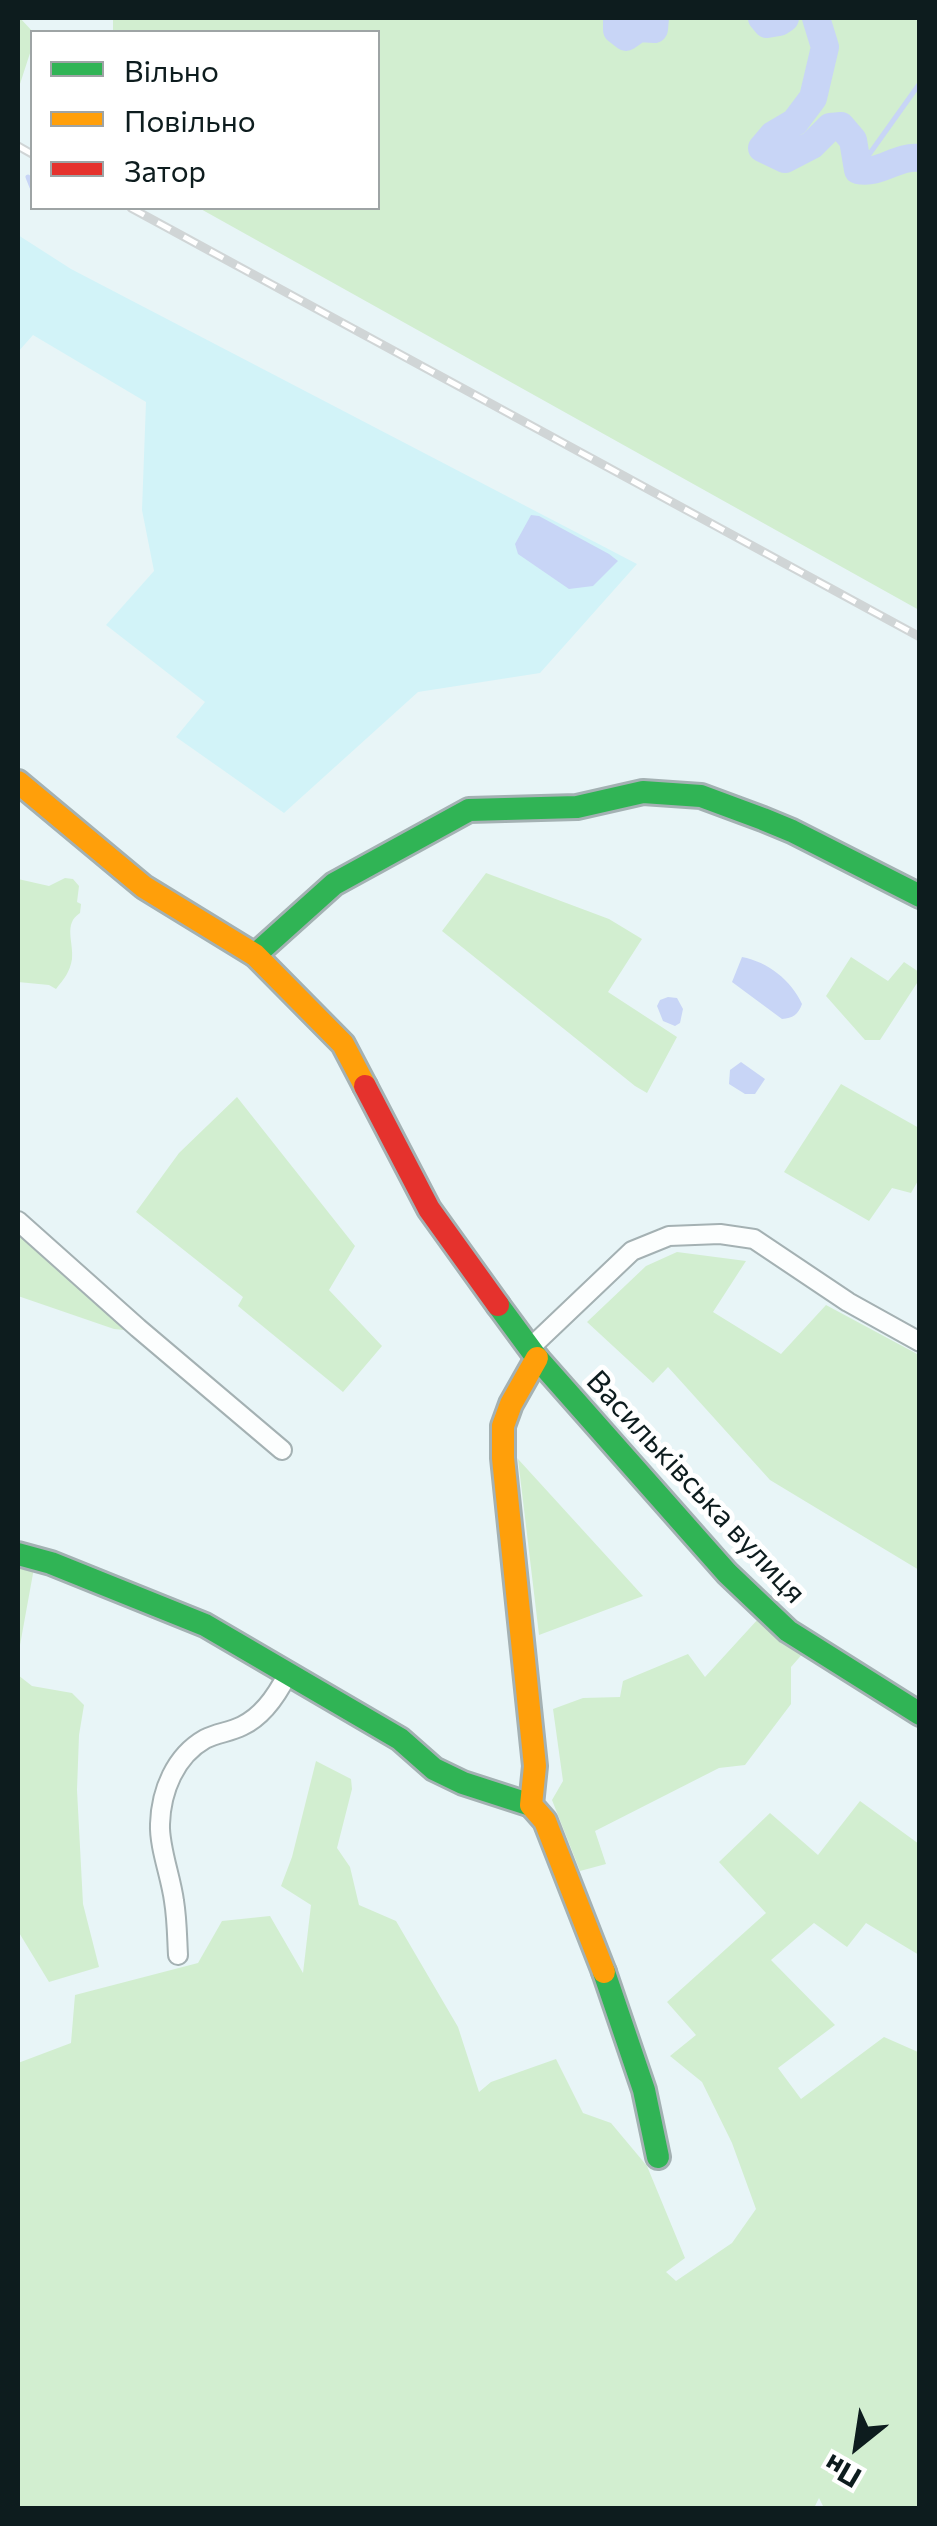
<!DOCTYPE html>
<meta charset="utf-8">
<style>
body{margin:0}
#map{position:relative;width:937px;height:2526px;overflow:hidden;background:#e8f5f7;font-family:Commissioner,sans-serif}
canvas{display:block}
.frame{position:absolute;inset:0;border:20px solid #0d1c1e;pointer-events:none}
.legend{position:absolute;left:30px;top:30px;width:350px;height:180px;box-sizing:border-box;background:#fff;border:2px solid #9ea4a5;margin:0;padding:12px 18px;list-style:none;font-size:30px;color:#0d1c1e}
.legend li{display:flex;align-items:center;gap:20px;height:50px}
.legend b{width:50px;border:2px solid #9ea4a5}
.north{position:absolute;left:807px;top:2396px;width:100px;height:100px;-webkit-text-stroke:8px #fff;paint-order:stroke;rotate:210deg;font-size:28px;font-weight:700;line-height:40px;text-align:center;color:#0d1c1e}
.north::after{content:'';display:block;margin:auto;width:35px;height:45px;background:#0d1c1e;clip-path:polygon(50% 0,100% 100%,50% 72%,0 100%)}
</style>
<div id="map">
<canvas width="937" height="2526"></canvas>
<div class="frame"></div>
<ul class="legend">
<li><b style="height:12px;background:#30b455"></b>Вільно</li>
<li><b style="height:12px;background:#ff9f0a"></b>Повільно</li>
<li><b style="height:12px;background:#e5322d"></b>Затор</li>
</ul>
<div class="north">Пн</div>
</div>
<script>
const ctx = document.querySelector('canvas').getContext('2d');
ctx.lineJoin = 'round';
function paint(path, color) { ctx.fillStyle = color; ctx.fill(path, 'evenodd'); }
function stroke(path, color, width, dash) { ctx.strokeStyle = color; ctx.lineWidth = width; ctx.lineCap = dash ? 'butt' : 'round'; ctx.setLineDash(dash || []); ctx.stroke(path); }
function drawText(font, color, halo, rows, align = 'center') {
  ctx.font = font + ' Commissioner,sans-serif'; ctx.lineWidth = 10; ctx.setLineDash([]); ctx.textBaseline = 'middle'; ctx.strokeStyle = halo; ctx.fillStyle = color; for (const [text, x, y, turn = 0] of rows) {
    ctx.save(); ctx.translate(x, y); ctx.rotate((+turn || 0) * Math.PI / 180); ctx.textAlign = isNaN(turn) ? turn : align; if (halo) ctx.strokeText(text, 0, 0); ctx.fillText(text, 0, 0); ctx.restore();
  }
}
paint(new Path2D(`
 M 18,235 L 71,269 L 637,564 L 540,673 L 418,692 L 284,813 L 176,737 L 205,702 L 106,625 L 154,571 L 142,510 L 146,402 L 33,335 L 18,352 Z`), '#d2f3f8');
paint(new Path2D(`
 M 18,18 L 20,18 L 33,32 L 32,47 L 18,90 Z
 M 113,18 L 919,18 L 919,610 L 199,208 L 378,208 L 378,32 L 113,32 Z
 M 486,873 L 609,919 L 642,939 L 608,992 L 677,1037 L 647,1093 L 635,1086 L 442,931 Z
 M 65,878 L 73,879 L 79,886 L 77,902 L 81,904 L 80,913 C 63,924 74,942 72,959 C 70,972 64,979 56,989 L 49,985 L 18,982 L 18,879 L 49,886 Z
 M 851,957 L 888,981 L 904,962 L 919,972 L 919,980 L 880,1040 L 865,1040 L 826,996 Z
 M 841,1084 L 919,1128 L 919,1179 L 911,1193 L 892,1188 L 869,1221 L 784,1172 Z
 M 237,1097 L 355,1246 L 329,1290 L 382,1346 L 343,1392 L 238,1306 L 243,1297 L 136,1212 L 179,1153 Z
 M 18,1230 L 133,1331 L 114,1329 L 18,1296 Z
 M 677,1252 L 746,1261 L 713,1312 L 781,1354 L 826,1305 L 919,1355 L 919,1570 L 770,1480 L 668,1367 L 653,1383 L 587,1322 L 646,1266 Z
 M 518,1459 L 643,1596 L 539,1635 Z
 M 18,1563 L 34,1568 L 18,1656 Z
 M 759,1618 L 805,1651 L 791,1667 L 791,1704 L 745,1765 L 719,1768 L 595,1831 L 606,1864 L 580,1871 L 552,1800 L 563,1781 L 553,1709 L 583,1698 L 620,1697 L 623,1681 L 688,1654 L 705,1677 Z
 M 18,1675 L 32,1686 L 72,1693 L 84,1705 L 79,1735 L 77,1790 L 83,1904 L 99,1967 L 49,1982 L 18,1931 Z
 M 316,1761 L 351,1779 L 352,1789 L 337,1848 L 350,1867 L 359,1905 L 396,1921 L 458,2027 L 479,2092 L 491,2082 L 556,2059 L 583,2113 L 611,2123 L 647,2166 L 685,2258 L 666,2272 L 676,2281 L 732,2243 L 756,2209 L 732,2143 L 702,2082 L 670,2056 L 696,2035 L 667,2002 L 766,1913 L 719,1862 L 770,1813 L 818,1855 L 860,1801 L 919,1844 L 919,1955 L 866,1923 L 847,1947 L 814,1923 L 771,1960 L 835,2025 L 778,2068 L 801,2099 L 884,2037 L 918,2052 L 919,2508 L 824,2508 L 819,2498 L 814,2508 L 18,2508 L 18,2063 L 71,2043 L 75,1995 L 198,1963 L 222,1921 L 270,1916 L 303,1973 L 311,1905 L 281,1886 L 292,1857 Z`), '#d2eed0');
paint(new Path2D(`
 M 531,515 L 539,516 L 609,554 L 618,561 L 593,586 L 569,589 L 518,554 L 515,544 Z
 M 742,957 C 768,962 791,980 802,1004 C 798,1015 793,1018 782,1019 L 732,982 Z
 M 668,997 L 677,998 L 683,1009 L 680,1023 L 675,1026 L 663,1021 L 657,1006 L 660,1000 Z
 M 741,1062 L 765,1079 L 755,1094 L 745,1094 L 729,1084 L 730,1070 Z`), '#c8d5f6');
stroke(new Path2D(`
 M 858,170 L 920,83
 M 28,177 L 32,187`), '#c8d5f6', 5);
stroke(new Path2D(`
 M 617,18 L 617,30 L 626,37 L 639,28 L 654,29 L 655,18
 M 762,18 L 767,24 L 779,22 L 785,18
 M 816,18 L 825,47 L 813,98 L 795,122 L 773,135 L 762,148 L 785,159 L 812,145 L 830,127 L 841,126 L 853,140 L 858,170 C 880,175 897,155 920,158`), '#c8d5f6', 28);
const street = new Path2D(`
 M 18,1221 L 138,1328 L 282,1450
 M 530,1348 L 632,1251 L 669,1236 L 720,1234 L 754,1239 L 848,1302 L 920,1342
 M 178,1955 C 177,1937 177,1919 174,1901 C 171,1877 159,1847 160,1824 C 161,1791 175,1756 205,1739 C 217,1733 230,1732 242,1726 C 263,1716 277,1695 287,1675`);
const fast = new Path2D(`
 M 255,955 L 334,884 L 469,810 L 577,807 L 643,792 L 701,796 L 763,819 L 792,831 L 920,896
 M 498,1305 L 537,1358 L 727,1573 L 788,1631 L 920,1714
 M 18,1554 L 51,1563 L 205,1625 L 400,1739 L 434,1769 L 463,1783 L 531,1805
 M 604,1972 L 644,2090 L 658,2157`);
const slow = new Path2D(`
 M 18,782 L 144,887 L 255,955 L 343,1044 L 365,1086
 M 537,1358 L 511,1404 L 503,1426 L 503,1458 L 535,1766 L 531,1805 L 545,1821 L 604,1972`);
const jam = new Path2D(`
 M 365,1086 L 429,1209 L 498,1305`);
stroke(street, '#a4b1b3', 22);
stroke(fast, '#a4b1b3', 28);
stroke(slow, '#a4b1b3', 28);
stroke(jam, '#a4b1b3', 28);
stroke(street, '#fcfefe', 18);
stroke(fast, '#30b455', 22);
stroke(slow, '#ff9f0a', 22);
stroke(jam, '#e5322d', 22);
const rail = new Path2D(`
 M 18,146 L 32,154
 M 131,208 L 920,637`);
stroke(rail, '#d0d5d6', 9);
stroke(rail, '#fff', 5, [15]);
drawText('30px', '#0d1c1e', '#fff', [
 ["Васильківська вулиця",696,1487,47]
]);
</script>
